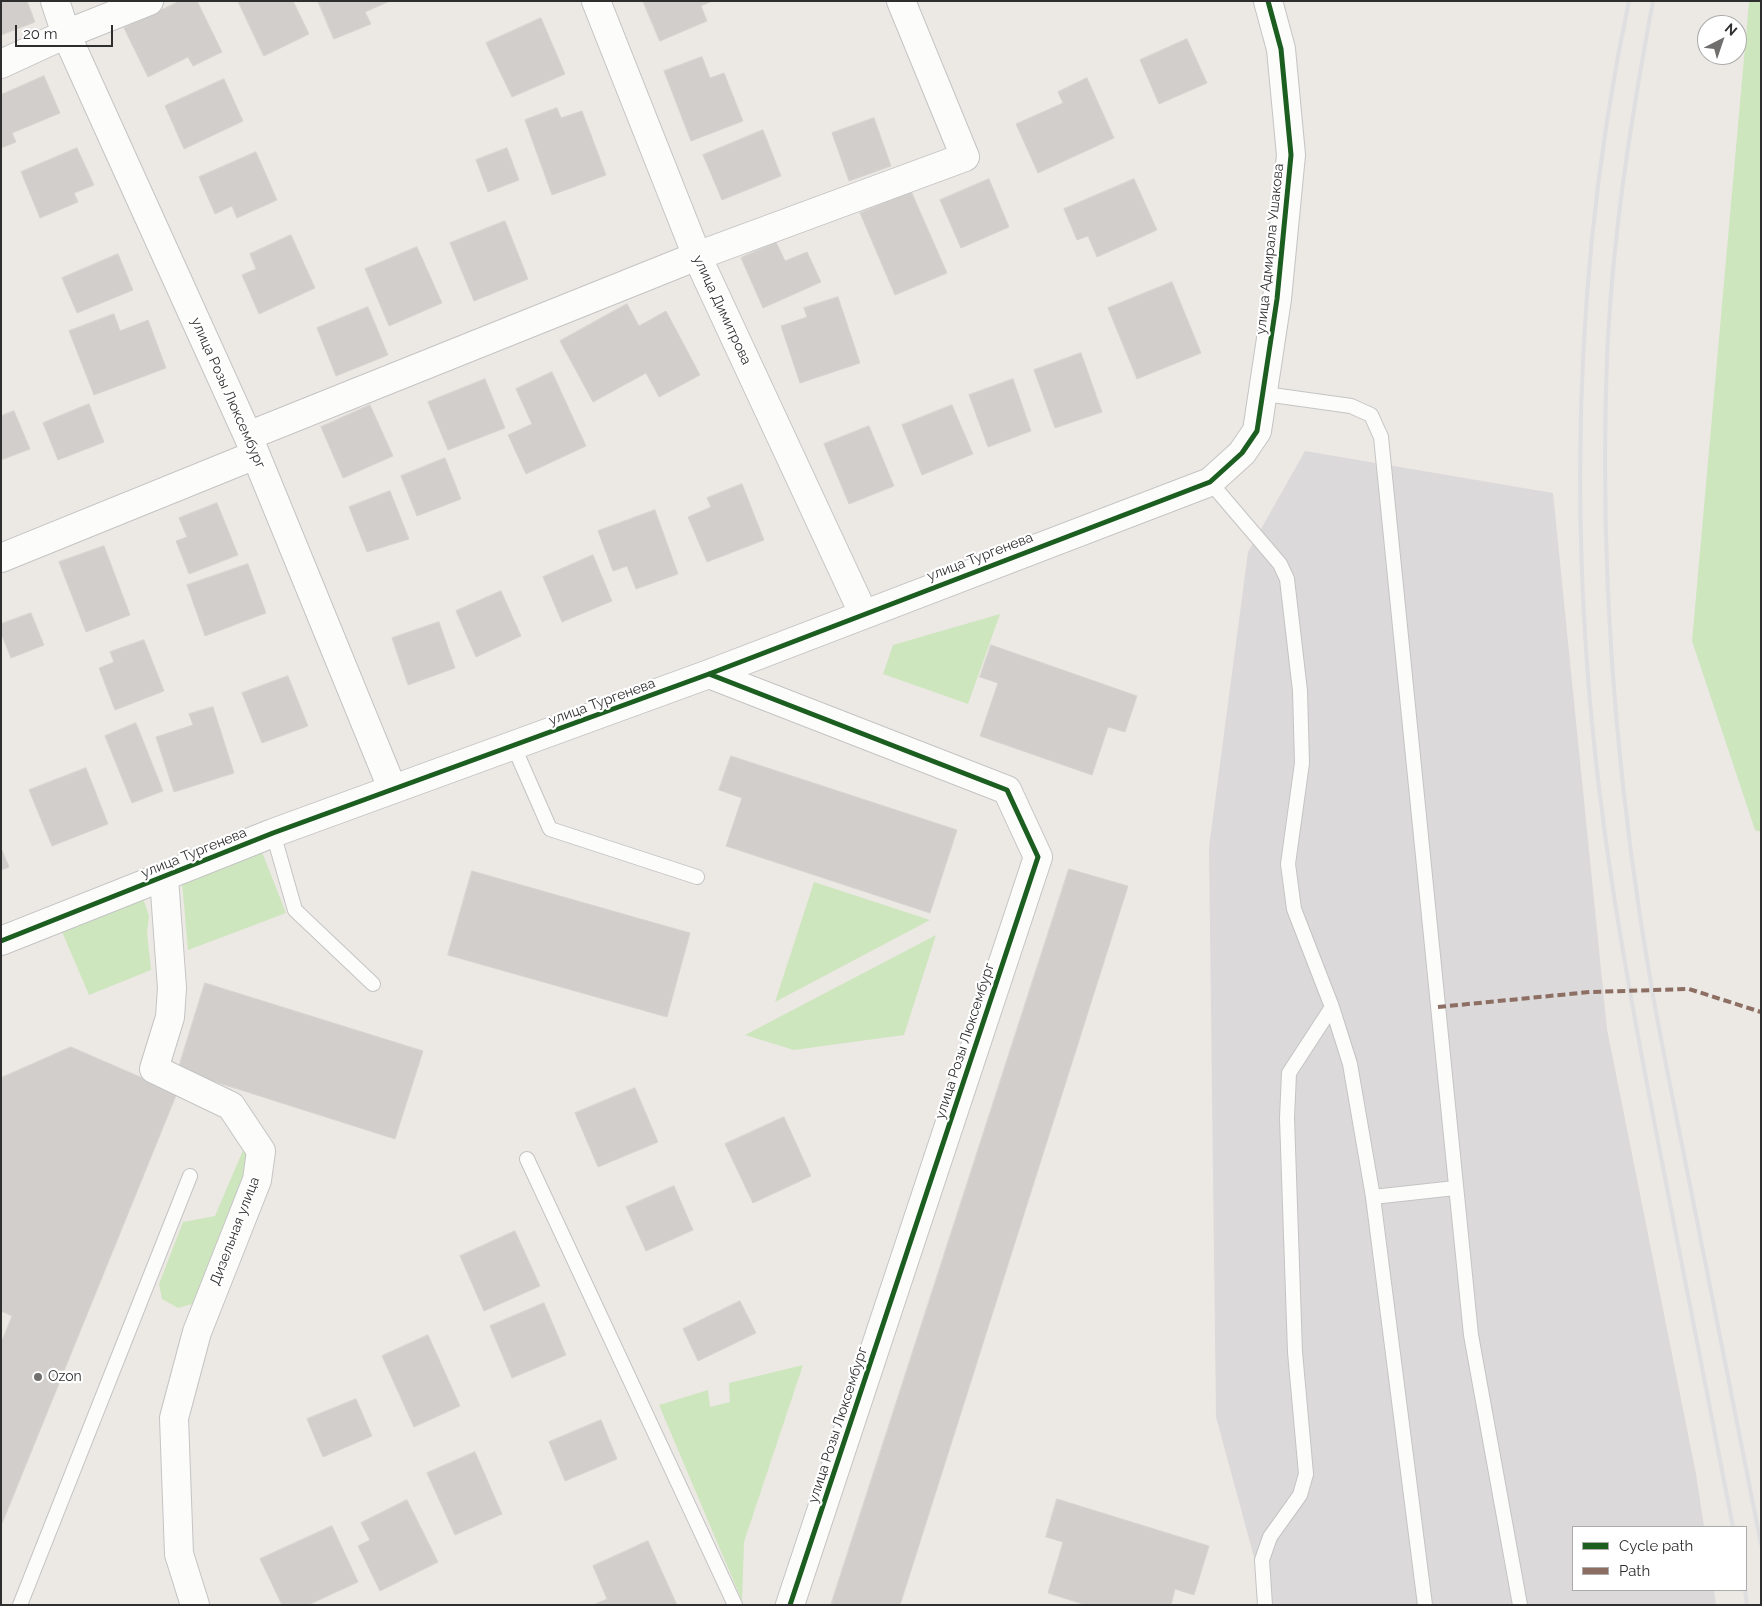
<!DOCTYPE html>
<meta charset="utf-8">
<style>
body{margin:0}
#map{position:relative;width:1762px;height:1606px;overflow:hidden;background:#ece8e4;font-family:Raleway,sans-serif}
canvas{display:block}
.frame{position:absolute;inset:0;border:2px solid #2e2e2e;pointer-events:none}
.legend{position:absolute;left:1572px;top:1526px;width:175px;height:65px;box-sizing:border-box;background:#fff;border:1px solid #ababab;margin:0;padding:6px 9px;list-style:none;font-size:15px;color:#2e2e2e}
.legend li{display:flex;align-items:center;gap:10px;height:25px}
.legend b{width:25px;border:1px solid #ababab}
.north{position:absolute;left:1697px;top:15px;width:50px;height:50px;box-sizing:border-box;background:#fff;border:1px solid #ababab;border-radius:50%;rotate:41deg;font-size:14px;font-weight:700;line-height:20px;text-align:center;color:#2e2e2e}
.north::after{content:'';display:block;margin:auto;width:18px;height:22px;background:#706f6e;clip-path:polygon(50% 0,100% 100%,50% 72%,0 100%)}
.scale{position:absolute;left:15px;top:25px;width:98px;height:22px;box-sizing:border-box;border:2px solid #2e2e2e;border-top:0;padding-left:6px;font-size:15px;line-height:18px;white-space:nowrap;color:#2e2e2e;-webkit-text-stroke:4px #fff;paint-order:stroke}
</style>
<div id="map">
<canvas width="1762" height="1606"></canvas>
<div class="frame"></div>
<ul class="legend">
<li><b style="height:6px;background:#1b5e20"></b>Cycle path</li>
<li><b style="height:6px;background:#8d6e63"></b>Path</li>
</ul>
<div class="north">N</div>
<div class="scale">20 m</div>
</div>
<script>
const ctx = document.querySelector('canvas').getContext('2d');
ctx.lineJoin = 'round';
function paint(path, color) { ctx.fillStyle = color; ctx.fill(path, 'evenodd'); }
function stroke(path, color, width, dash) { ctx.strokeStyle = color; ctx.lineWidth = width; ctx.lineCap = dash ? 'butt' : 'round'; ctx.setLineDash(dash || []); ctx.stroke(path); }
function drawText(font, color, halo, rows, align = 'center') {
  ctx.font = font + ' Raleway,sans-serif'; ctx.lineWidth = 4.5; ctx.setLineDash([]); ctx.textBaseline = 'middle'; ctx.strokeStyle = halo; ctx.fillStyle = color; for (const [text, x, y, turn = 0] of rows) {
    ctx.save(); ctx.translate(x, y); ctx.rotate((+turn || 0) * Math.PI / 180); ctx.textAlign = isNaN(turn) ? turn : align; if (halo) ctx.strokeText(text, 0, 0); ctx.fillText(text, 0, 0); ctx.restore();
  }
}
paint(new Path2D(`
 M 1305,451 L 1553,493 L 1607,1029 L 1696,1474 L 1704,1527 L 1573,1527 L 1573,1590 L 1714,1590 L 1716,1605 L 1267,1605 L 1216,1417 L 1209,847 L 1248,552 Z`), '#dcd9db');
paint(new Path2D(`
 M 1761,1 L 1761,832 L 1755,830 L 1692,641 L 1749,2 Z
 M 1000,614 L 968,704 L 883,674 L 893,645 Z
 M 262,852 L 286,913 L 188,950 L 182,882 Z
 M 814,882 L 930,920 L 775,1002 Z
 M 142,895 L 149,916 L 147,933 L 151,970 L 89,995 L 60,927 Z
 M 936,935 L 904,1035 L 794,1050 L 745,1035 Z
 M 244,1148 L 253,1156 L 245,1183 L 192,1304 L 178,1308 L 162,1299 L 159,1284 L 183,1222 L 215,1216 Z
 M 803,1365 L 744,1542 L 742,1601 L 659,1405 L 708,1390 L 710,1407 L 730,1402 L 729,1383 Z`), '#cee6be');
const building = new Path2D(`
 M 1,1 L 27,1 L 35,22 L 1,35 Z
 M 180,1 L 197,1 L 222,52 L 193,66 L 188,57 L 148,77 L 124,28 Z
 M 238,1 L 293,1 L 309,34 L 264,56 Z
 M 318,1 L 390,1 L 365,12 L 371,24 L 334,39 Z
 M 643,1 L 712,1 L 701,6 L 707,21 L 660,41 Z
 M 541,18 L 565,74 L 512,97 L 486,43 Z
 M 1187,39 L 1207,83 L 1159,104 L 1140,60 Z
 M 702,57 L 710,78 L 724,73 L 743,121 L 691,141 L 664,71 Z
 M 44,76 L 60,113 L 12,133 L 16,142 L 1,148 L 1,95 Z
 M 1087,78 L 1114,138 L 1038,173 L 1016,124 L 1063,103 L 1058,92 Z
 M 224,79 L 243,121 L 184,149 L 165,106 Z
 M 557,108 L 561,118 L 582,111 L 606,175 L 552,195 L 525,120 Z
 M 874,118 L 891,166 L 849,181 L 832,133 Z
 M 763,130 L 781,176 L 722,200 L 703,155 Z
 M 77,148 L 94,185 L 74,193 L 78,202 L 40,218 L 21,172 Z
 M 507,148 L 519,180 L 488,192 L 476,160 Z
 M 256,152 L 277,200 L 237,218 L 232,206 L 215,214 L 199,177 Z
 M 989,179 L 1009,227 L 961,248 L 940,200 Z
 M 1134,179 L 1157,230 L 1097,257 L 1088,236 L 1077,240 L 1064,209 Z
 M 911,191 L 947,273 L 895,295 L 860,213 Z
 M 505,221 L 528,279 L 474,301 L 450,243 Z
 M 291,235 L 315,288 L 259,314 L 242,275 L 256,269 L 250,254 Z
 M 776,242 L 785,261 L 807,252 L 821,282 L 763,308 L 741,258 Z
 M 417,247 L 442,303 L 389,326 L 365,269 Z
 M 118,254 L 133,290 L 77,313 L 62,278 Z
 M 1172,282 L 1201,353 L 1137,379 L 1108,308 Z
 M 838,297 L 860,363 L 800,383 L 781,326 L 807,317 L 804,308 Z
 M 627,304 L 639,326 L 666,311 L 700,375 L 659,397 L 646,373 L 593,402 L 560,341 Z
 M 368,307 L 388,355 L 336,376 L 317,328 Z
 M 114,314 L 120,331 L 148,320 L 166,368 L 94,395 L 69,331 Z
 M 1081,353 L 1102,412 L 1055,428 L 1034,370 Z
 M 552,372 L 586,446 L 526,474 L 508,435 L 532,424 L 516,389 Z
 M 485,379 L 505,428 L 448,450 L 428,402 Z
 M 1013,379 L 1031,431 L 988,447 L 969,395 Z
 M 89,404 L 104,442 L 58,460 L 43,423 Z
 M 370,405 L 393,456 L 343,478 L 321,427 Z
 M 952,405 L 973,454 L 922,475 L 902,425 Z
 M 14,411 L 30,449 L 1,460 L 1,416 Z
 M 869,426 L 894,486 L 849,504 L 824,444 Z
 M 445,458 L 461,499 L 417,516 L 401,476 Z
 M 742,484 L 764,540 L 707,562 L 688,517 L 711,507 L 707,498 Z
 M 390,491 L 409,539 L 367,552 L 349,507 Z
 M 217,503 L 238,555 L 189,574 L 176,541 L 187,537 L 179,518 Z
 M 655,510 L 678,574 L 636,589 L 627,566 L 613,571 L 598,531 Z
 M 104,546 L 130,615 L 86,632 L 59,562 Z
 M 593,555 L 612,601 L 562,622 L 543,577 Z
 M 248,564 L 266,613 L 205,636 L 187,585 Z
 M 501,591 L 521,636 L 476,657 L 456,611 Z
 M 31,613 L 44,645 L 11,658 L 1,633 L 1,624 Z
 M 439,622 L 455,668 L 408,685 L 392,638 Z
 M 144,640 L 164,691 L 115,710 L 99,668 L 114,662 L 110,652 Z
 M 991,645 L 1137,696 L 1125,732 L 1108,727 L 1092,775 L 980,736 L 998,683 L 980,677 Z
 M 288,676 L 308,726 L 262,743 L 242,693 Z
 M 213,707 L 234,773 L 174,792 L 156,737 L 193,725 L 189,714 Z
 M 136,723 L 163,791 L 132,803 L 105,736 Z
 M 731,756 L 957,830 L 930,913 L 726,846 L 742,798 L 719,790 Z
 M 86,768 L 108,824 L 52,846 L 29,790 Z
 M 1,848 L 9,867 L 1,870 Z
 M 1069,869 L 1128,886 L 900,1605 L 831,1605 Z
 M 472,871 L 690,933 L 667,1017 L 448,955 Z
 M 205,983 L 423,1051 L 395,1139 L 178,1070 Z
 M 71,1047 L 177,1093 L 1,1526 L 1,1343 L 12,1316 L 1,1311 L 1,1078 Z
 M 635,1088 L 658,1142 L 598,1167 L 575,1113 Z
 M 784,1117 L 811,1176 L 753,1203 L 725,1144 Z
 M 674,1186 L 693,1230 L 646,1251 L 626,1207 Z
 M 515,1231 L 540,1286 L 484,1311 L 460,1256 Z
 M 740,1301 L 756,1333 L 698,1361 L 683,1329 Z
 M 544,1303 L 566,1355 L 512,1378 L 490,1326 Z
 M 428,1335 L 460,1406 L 414,1427 L 382,1356 Z
 M 356,1399 L 372,1436 L 323,1457 L 307,1419 Z
 M 601,1420 L 617,1459 L 565,1481 L 549,1442 Z
 M 475,1452 L 502,1514 L 455,1535 L 427,1473 Z
 M 1057,1499 L 1209,1546 L 1194,1595 L 1175,1589 L 1171,1605 L 1086,1605 L 1048,1593 L 1063,1542 L 1046,1537 Z
 M 407,1500 L 438,1562 L 380,1591 L 358,1546 L 370,1540 L 361,1523 Z
 M 332,1526 L 358,1582 L 308,1605 L 282,1605 L 260,1559 Z
 M 648,1541 L 677,1605 L 593,1605 L 607,1599 L 593,1566 Z`);
paint(building, '#d1cecb');
stroke(building, '#d7d4d0', 1);
const lane = new Path2D(`
 M 1265,394 L 1351,406 L 1371,415 L 1381,437 L 1471,1335 L 1520,1605
 M 1210,482 L 1280,564 L 1287,579 L 1300,691 L 1302,763 L 1288,864 L 1294,909 L 1332,1007 L 1289,1073 L 1287,1118 L 1295,1352 L 1306,1474 L 1300,1495 L 1270,1537 L 1262,1560 L 1265,1605
 M 514,747 L 550,829 L 697,877
 M 273,833 L 295,910 L 373,984
 M 1332,1007 L 1350,1064 L 1373,1197
 M 527,1159 L 735,1605
 M 20,1605 L 190,1176
 M 1425,1605 L 1373,1197 L 1455,1188`);
const street = new Path2D(`
 M 55,1 L 66,34 L 248,436 L 392,788
 M 596,1 L 697,256 L 863,613
 M 1,64 L 66,34 L 149,1
 M 248,436 L 697,256 L 965,157 L 901,1
 M 1,558 L 255,455
 M 709,674 L 1007,790 L 1038,857 L 790,1605
 M 164,878 L 172,988 L 170,1017 L 154,1069 L 231,1106 L 261,1151 L 257,1180 L 197,1332 L 174,1418 L 179,1554 L 195,1605
 M 1,941 L 273,833 L 709,674 L 1210,482 L 1242,453 L 1257,431 L 1277,299 L 1291,155 L 1281,49 L 1268,1`);
stroke(lane, '#c5c4c5', 16);
stroke(street, '#c5c4c5', 30);
stroke(lane, '#fcfcfb', 14);
stroke(street, '#fcfcfb', 28);
stroke(new Path2D(`
 M 1629,1 C 1585,208 1572,422 1585,633 C 1595,811 1628,988 1662,1162 C 1686,1284 1709,1406 1733,1527
 M 1653,1 C 1631,119 1612,238 1607,358 C 1599,569 1616,783 1652,990 C 1663,1052 1676,1114 1688,1175 C 1712,1298 1737,1421 1761,1544
 M 1745,1590 L 1747,1605`), '#dfdfe1', 4);
stroke(new Path2D(`
 M 1438,1007 L 1590,992 L 1689,989 L 1761,1012`), '#8d6e63', 4, [8, 4]);
stroke(new Path2D(`
 M 709,674 L 1007,790 L 1038,857 L 790,1605
 M 1,941 L 273,833 L 709,674 L 1210,482 L 1242,453 L 1257,431 L 1277,299 L 1291,155 L 1281,49 L 1268,1`), '#1b5e20', 5);
for (const [x, y, r, color] of [
 [38,1377,5,"#706f6e"]
]) { const dot = new Path2D(); dot.arc(x, y, r, 0, 2 * Math.PI); ctx.fillStyle = color; ctx.fill(dot); stroke(dot, '#fff', 2); }
drawText('14px', '#2e2e2e', '#fff', [
 ["улица Адмирала Ушакова",1270,249,-84],
 ["улица Димитрова",722,310,65],
 ["улица Розы Люксембург",228,393,66],
 ["улица Тургенева",980,557,-21],
 ["улица Тургенева",602,702,-20],
 ["улица Тургенева",194,853,-22],
 ["улица Розы Люксембург",965,1041,-72],
 ["Дизельная улица",235,1231,-69],
 ["улица Розы Люксембург",838,1425,-72]
]);
drawText('14px', '#2e2e2e', '#fff', [
 ["Ozon",48,1377]
], 'left');
</script>
